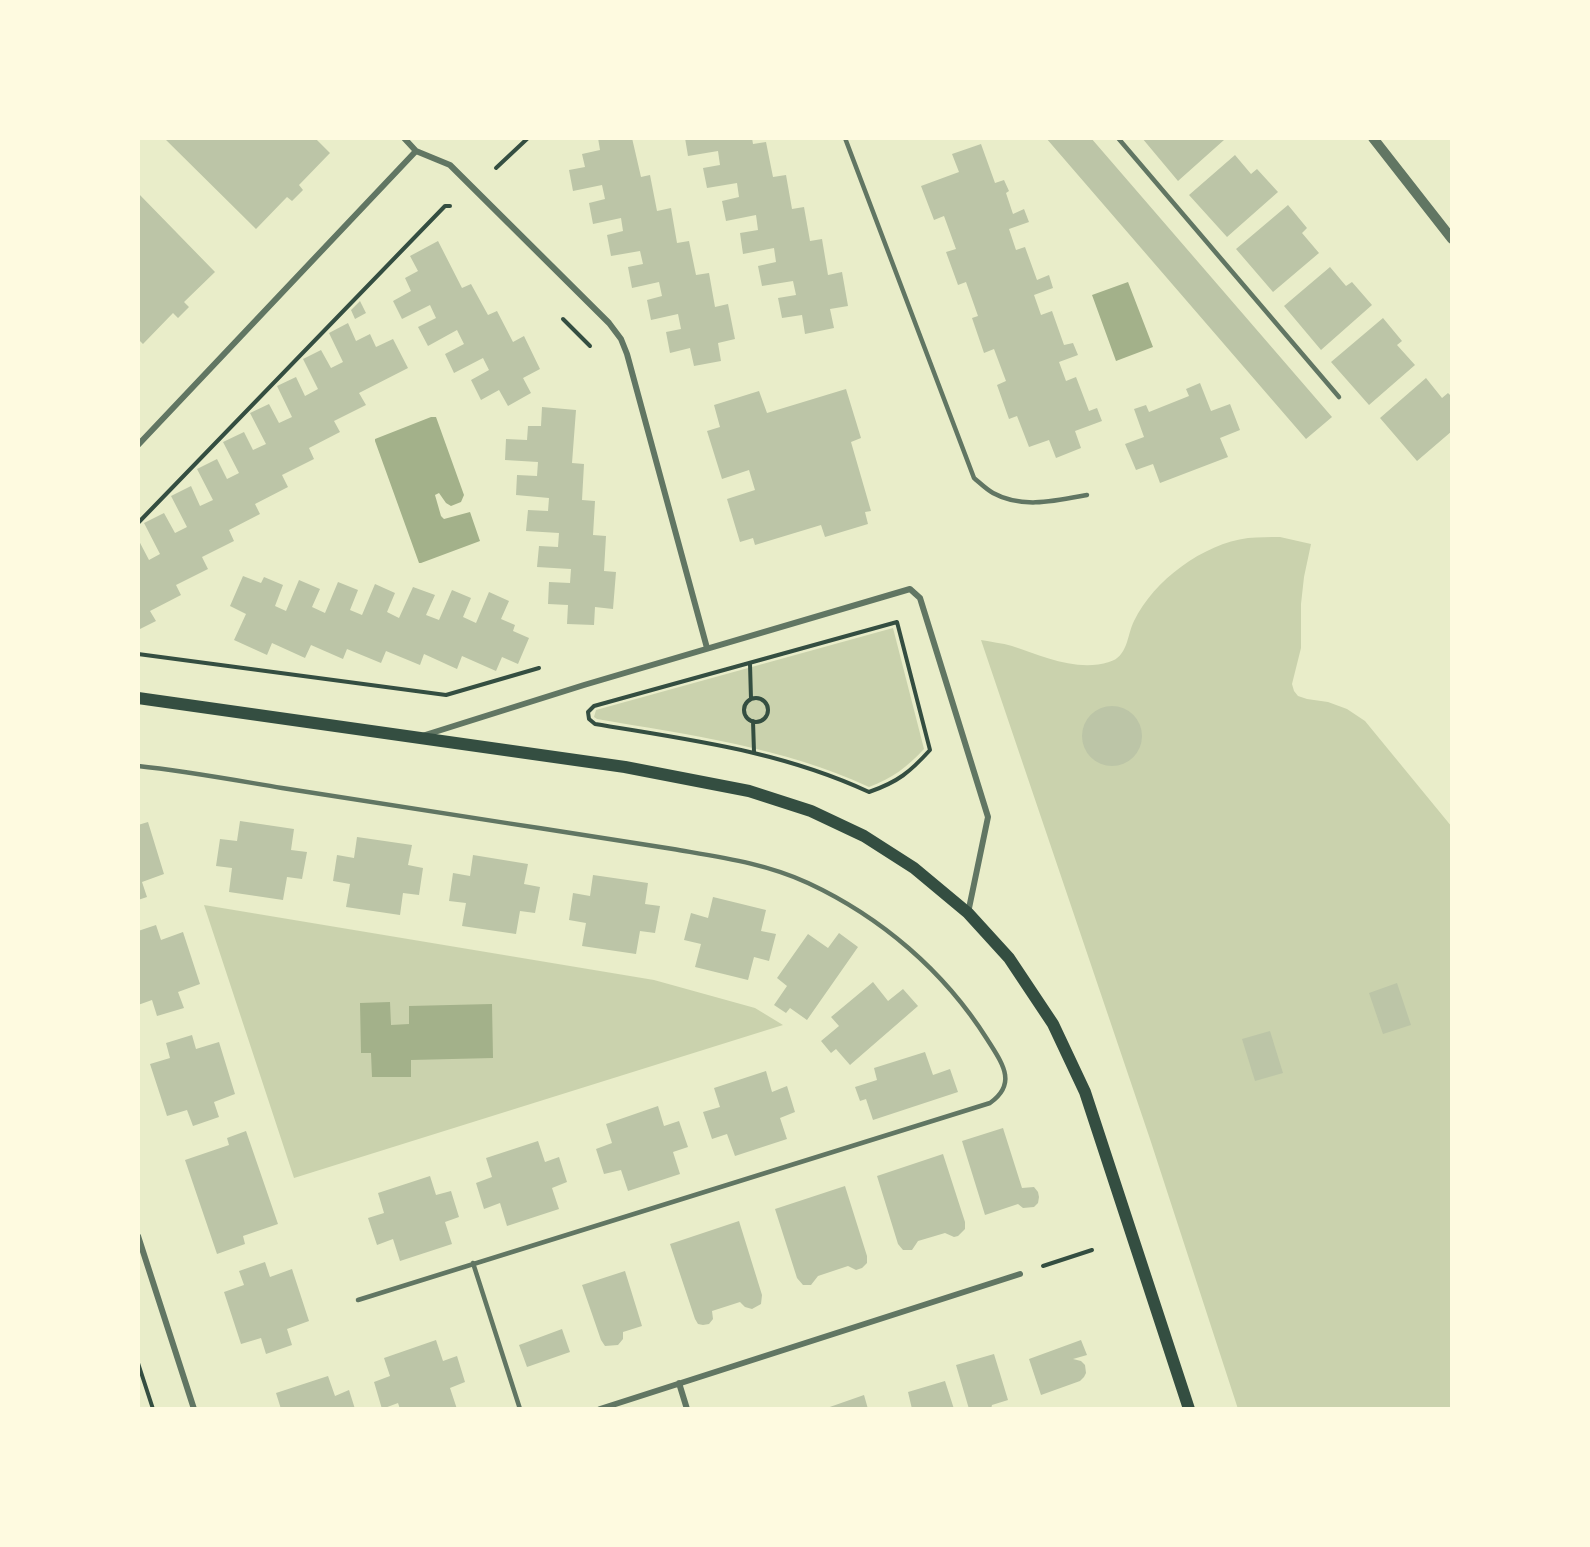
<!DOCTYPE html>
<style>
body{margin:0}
#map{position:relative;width:1590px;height:1547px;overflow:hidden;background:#e9edc9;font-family:Mulish,sans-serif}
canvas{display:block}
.frame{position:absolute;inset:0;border:140px solid #fefae0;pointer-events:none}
</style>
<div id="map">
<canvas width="1590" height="1547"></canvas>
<div class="frame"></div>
</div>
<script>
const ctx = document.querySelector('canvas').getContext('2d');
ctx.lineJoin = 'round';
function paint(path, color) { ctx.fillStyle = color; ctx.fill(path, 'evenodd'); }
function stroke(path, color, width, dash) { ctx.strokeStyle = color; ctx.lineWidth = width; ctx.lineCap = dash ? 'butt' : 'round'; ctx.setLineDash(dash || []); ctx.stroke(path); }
paint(new Path2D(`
 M 1280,537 L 1311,544 L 1304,577 L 1301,604 L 1301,648 L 1292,684 L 1294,691 L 1298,696 L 1307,699 L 1328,702 L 1347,709 L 1365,721 L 1452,827 L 1452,1409 L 1238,1409 L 1150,1139 L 981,640 C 991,642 1002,643 1012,646 C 1042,656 1077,672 1109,662 C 1128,657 1127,635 1134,621 C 1154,580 1203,544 1248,538 C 1259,537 1270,537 1280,537 Z
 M 893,628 L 924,749 C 907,767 893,778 869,787 C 783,747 690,735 597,719 L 594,717 L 596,710 Z
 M 204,905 L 654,980 L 755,1008 L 783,1025 L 294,1178 Z`), '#cad2ad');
paint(new Path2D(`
 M 1128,282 L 1153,347 L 1116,361 L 1092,295 Z
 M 431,417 L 436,417 L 464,495 L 461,502 L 451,506 L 446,503 L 439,493 L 435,495 L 441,516 L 444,519 L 470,512 L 480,541 L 421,563 L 419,563 L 375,441 L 375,439 Z
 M 390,1002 L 391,1025 L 409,1024 L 409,1006 L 492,1004 L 493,1058 L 411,1060 L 411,1077 L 372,1077 L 371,1053 L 361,1053 L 360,1003 Z`), '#a3b18a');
paint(new Path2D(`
 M 164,138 L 315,138 L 330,153 L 299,185 L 303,190 L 292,201 L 287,197 L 256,229 Z
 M 598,138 L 632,138 L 641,177 L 650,175 L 657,211 L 671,208 L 677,243 L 689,241 L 696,275 L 709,273 L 715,307 L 728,304 L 735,339 L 718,343 L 721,361 L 694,366 L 690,348 L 670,353 L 666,332 L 681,329 L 678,314 L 651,320 L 647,300 L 662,296 L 659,282 L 632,288 L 628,267 L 643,264 L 640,251 L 611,256 L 607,235 L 623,231 L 621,218 L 593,224 L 589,203 L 605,199 L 602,185 L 573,191 L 569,170 L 585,167 L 582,154 L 600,150 Z
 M 685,138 L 752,138 L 753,144 L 766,142 L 773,177 L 786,175 L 792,209 L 804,207 L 810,241 L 822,239 L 828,275 L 842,272 L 848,306 L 830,309 L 834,328 L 805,334 L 802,315 L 782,318 L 778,298 L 796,295 L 793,281 L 762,286 L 758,266 L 776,262 L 774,248 L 743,254 L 740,233 L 758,230 L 756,215 L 726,221 L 722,201 L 739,197 L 737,183 L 707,188 L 703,168 L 720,165 L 718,151 L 688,156 Z
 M 1046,138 L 1091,138 L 1332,417 L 1306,439 Z
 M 1142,138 L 1222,138 L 1224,140 L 1178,181 Z
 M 981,144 L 995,183 L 1004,180 L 1009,191 L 1006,193 L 1013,214 L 1024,209 L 1029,222 L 1009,229 L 1016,250 L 1025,247 L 1037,280 L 1049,275 L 1053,288 L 1034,295 L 1041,315 L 1052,311 L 1064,345 L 1073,343 L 1078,355 L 1059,362 L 1066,381 L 1076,377 L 1089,411 L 1097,408 L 1102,421 L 1075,431 L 1081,448 L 1056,458 L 1049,440 L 1029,447 L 1017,416 L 1009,419 L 997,385 L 1006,381 L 994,349 L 984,353 L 972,318 L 978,316 L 966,282 L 958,285 L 946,252 L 956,249 L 944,216 L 934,220 L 921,186 L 959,172 L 952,154 Z
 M 1235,155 L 1251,174 L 1257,169 L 1278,192 L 1227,237 L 1189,195 Z
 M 138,193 L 215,272 L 184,302 L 189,307 L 178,318 L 173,313 L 143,344 L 138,339 Z
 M 1288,205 L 1307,228 L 1302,233 L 1319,253 L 1273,292 L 1236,249 Z
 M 438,241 L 462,288 L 471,284 L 488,315 L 497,311 L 513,342 L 524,336 L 540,369 L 523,378 L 531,393 L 508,406 L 499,390 L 481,400 L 471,380 L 489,370 L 483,358 L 454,373 L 445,354 L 464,344 L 457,330 L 428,346 L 418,327 L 436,318 L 430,305 L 402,319 L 393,301 L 411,291 L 405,278 L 418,271 L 410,256 Z
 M 1330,267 L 1346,286 L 1352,282 L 1372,305 L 1321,350 L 1284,306 Z
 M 360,301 L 366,313 L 355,319 L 351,310 Z
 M 1383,318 L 1402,341 L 1397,345 L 1415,365 L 1369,405 L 1331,362 Z
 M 348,323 L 356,341 L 370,334 L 376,347 L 393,339 L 408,368 L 359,393 L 366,405 L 334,421 L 340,432 L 309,448 L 314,459 L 282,475 L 288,487 L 255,504 L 260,514 L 229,530 L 234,541 L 202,557 L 208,569 L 176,585 L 181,595 L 150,611 L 156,621 L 138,630 L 138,539 L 149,560 L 160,554 L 144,523 L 164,513 L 175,533 L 187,527 L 171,496 L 191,486 L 200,506 L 213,500 L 197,469 L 217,459 L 227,479 L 239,473 L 223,442 L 244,432 L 253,450 L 266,444 L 250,413 L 269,404 L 279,423 L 292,417 L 277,386 L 296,377 L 305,396 L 318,389 L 303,359 L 321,350 L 331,368 L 343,362 L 329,333 Z
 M 1426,378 L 1442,398 L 1448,393 L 1452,397 L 1452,431 L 1417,461 L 1380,418 Z
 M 1200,383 L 1211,411 L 1230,404 L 1240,430 L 1220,438 L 1228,457 L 1160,483 L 1153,464 L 1136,470 L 1125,444 L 1144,437 L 1134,409 L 1146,405 L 1149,412 L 1189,396 L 1186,389 Z
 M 846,389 L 861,438 L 851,442 L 871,511 L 865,512 L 868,524 L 825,537 L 821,525 L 755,545 L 753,538 L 740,542 L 727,499 L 755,490 L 749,470 L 722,479 L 707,431 L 720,427 L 714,405 L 759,391 L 767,413 Z
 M 542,407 L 576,410 L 572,463 L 584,464 L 582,500 L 595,501 L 593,535 L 606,536 L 604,571 L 616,572 L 613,609 L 595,607 L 594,625 L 567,624 L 568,605 L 548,604 L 549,582 L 570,583 L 571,569 L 537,567 L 539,546 L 558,547 L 559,533 L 526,531 L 528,510 L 548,511 L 549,498 L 516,495 L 517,475 L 537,476 L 538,462 L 505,460 L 506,439 L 527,440 L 528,426 L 541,426 Z
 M 243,576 L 261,583 L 264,577 L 283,585 L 275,606 L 286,611 L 299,580 L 320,589 L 312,607 L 325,613 L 338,582 L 358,590 L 350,610 L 362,615 L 375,584 L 395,593 L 387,612 L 399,618 L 413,587 L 435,595 L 426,615 L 439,620 L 452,590 L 471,598 L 463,617 L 476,623 L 489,592 L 509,601 L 501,619 L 515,625 L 513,631 L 529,638 L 518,664 L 502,657 L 496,671 L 462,656 L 457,669 L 424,654 L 420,665 L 386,651 L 381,663 L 347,649 L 343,659 L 311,645 L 305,658 L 272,643 L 267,655 L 234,640 L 246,614 L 230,606 Z
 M1082 736a30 30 0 1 1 60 0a30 30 0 1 1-60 0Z
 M 240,821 L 294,829 L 291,850 L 307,852 L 302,879 L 287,877 L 283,900 L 229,892 L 232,868 L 216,866 L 220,839 L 237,841 Z
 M 148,822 L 164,874 L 142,882 L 147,897 L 138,900 L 138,825 Z
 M 357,837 L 412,845 L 408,865 L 423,868 L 419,895 L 403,893 L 400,915 L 346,907 L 350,884 L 333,881 L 337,855 L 354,858 Z
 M 473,855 L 528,864 L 524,884 L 540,887 L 535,913 L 520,911 L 516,934 L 462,926 L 466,903 L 449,901 L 453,873 L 470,876 Z
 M 593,875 L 648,883 L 645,904 L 660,906 L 655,933 L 640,931 L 636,954 L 582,946 L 586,923 L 569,920 L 573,893 L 590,896 Z
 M 713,897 L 766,910 L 761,931 L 776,934 L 769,961 L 754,957 L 748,980 L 695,967 L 701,944 L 684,940 L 691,913 L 708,918 Z
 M 156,925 L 161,940 L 183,932 L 200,984 L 178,992 L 184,1008 L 157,1016 L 152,1000 L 138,1005 L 138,931 Z
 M 839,933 L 858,947 L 807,1020 L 790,1008 L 786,1013 L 774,1005 L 787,986 L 777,978 L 808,934 L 828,948 Z
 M 873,982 L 888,1001 L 903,989 L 918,1006 L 850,1065 L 836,1049 L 831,1053 L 821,1041 L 839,1026 L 831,1017 Z
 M 1397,983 L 1411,1025 L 1383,1034 L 1369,993 Z
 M 1270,1031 L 1283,1073 L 1255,1081 L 1242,1039 Z
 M 192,1035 L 196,1049 L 219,1042 L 235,1094 L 214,1102 L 219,1117 L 193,1126 L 187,1110 L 167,1116 L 150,1064 L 170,1058 L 166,1043 Z
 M 925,1052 L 933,1075 L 950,1069 L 958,1092 L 873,1120 L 866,1099 L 860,1101 L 855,1087 L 877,1080 L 874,1068 Z
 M 766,1071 L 772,1092 L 787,1086 L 795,1112 L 780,1118 L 787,1139 L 735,1156 L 727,1134 L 712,1139 L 703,1112 L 720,1107 L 714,1088 Z
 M 658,1106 L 664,1126 L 679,1121 L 688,1147 L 673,1152 L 680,1174 L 628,1191 L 621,1170 L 604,1174 L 596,1149 L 612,1143 L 606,1124 Z
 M 1003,1128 L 1022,1188 L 1034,1187 L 1038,1192 L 1039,1197 L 1038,1203 L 1034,1207 L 1023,1208 L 1018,1204 L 985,1215 L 962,1141 Z
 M 246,1131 L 278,1224 L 243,1236 L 245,1244 L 217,1254 L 185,1160 L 229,1145 L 227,1138 Z
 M 538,1141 L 545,1162 L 559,1157 L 567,1182 L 552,1188 L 559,1209 L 507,1226 L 500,1203 L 484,1209 L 476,1183 L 492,1177 L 486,1158 Z
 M 943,1154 L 965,1222 L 965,1229 L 958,1236 L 954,1237 L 945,1233 L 918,1241 L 912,1250 L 903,1250 L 898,1244 L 877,1176 Z
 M 430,1176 L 436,1195 L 451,1191 L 459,1217 L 445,1222 L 452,1244 L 400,1261 L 393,1239 L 377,1245 L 368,1218 L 384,1213 L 378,1193 Z
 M 845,1186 L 867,1256 L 867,1263 L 862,1268 L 856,1270 L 848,1266 L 818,1276 L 811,1285 L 803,1285 L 797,1278 L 775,1209 Z
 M 739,1221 L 762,1295 L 761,1304 L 752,1309 L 745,1307 L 740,1302 L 712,1311 L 713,1319 L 709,1324 L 703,1325 L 698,1324 L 695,1319 L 670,1244 Z
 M 265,1262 L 270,1277 L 292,1269 L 309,1321 L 287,1329 L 292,1345 L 266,1354 L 261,1338 L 241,1344 L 224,1292 L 244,1285 L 239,1271 Z
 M 625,1271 L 642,1326 L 623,1332 L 623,1339 L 618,1345 L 605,1346 L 601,1340 L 582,1285 Z
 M 562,1329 L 570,1352 L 527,1367 L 519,1345 Z
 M 436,1340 L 443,1361 L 457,1356 L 465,1382 L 450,1388 L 457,1409 L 400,1409 L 398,1403 L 382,1409 L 374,1382 L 390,1376 L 384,1358 Z
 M 1081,1340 L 1087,1355 L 1073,1359 L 1081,1361 L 1085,1365 L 1086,1373 L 1084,1377 L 1080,1381 L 1041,1395 L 1029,1359 Z
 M 994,1354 L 1008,1400 L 992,1405 L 991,1409 L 969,1409 L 956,1365 Z
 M 328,1376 L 335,1396 L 349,1390 L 355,1409 L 281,1409 L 276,1393 Z
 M 945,1381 L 954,1409 L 912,1409 L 908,1392 Z
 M 864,1395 L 868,1409 L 824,1409 Z`), '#bcc5a7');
stroke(new Path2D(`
 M 496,168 L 528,138
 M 563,319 L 590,346
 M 138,523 L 445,206 L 450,206
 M 897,622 L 930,750 C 910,772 898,782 869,792 C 781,751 690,740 595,724 L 589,719 L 588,712 L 594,706 Z
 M 138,654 L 446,695 L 539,668
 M 750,664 L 751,699
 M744 710a12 12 0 1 1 24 0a12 12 0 1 1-24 0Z
 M 753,721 L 754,752
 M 1043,1266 L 1092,1250
 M 138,1363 L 153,1409`), '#344e41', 4);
stroke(new Path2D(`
 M 845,138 L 974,478 C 980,483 986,489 993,493 C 1022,509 1055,501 1087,495
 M 1118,138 L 1339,397
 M 138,766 C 186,771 234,780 282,788 C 367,801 453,815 539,828 C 584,835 628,842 673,849 C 719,857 765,863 808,883 C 881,917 944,971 987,1039 C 1002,1063 1018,1083 990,1103 L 358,1300
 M 473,1263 L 520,1409`), '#617663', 4.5);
stroke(new Path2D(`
 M 404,138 L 416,151 L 450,165 L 609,323 L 621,339 L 627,354 L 707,648
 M 138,445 L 416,151
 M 422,736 L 584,685 L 910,589 L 920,598 L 988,817 L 968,913
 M 138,1236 L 194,1409
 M 679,1383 L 687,1409
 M 600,1409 L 1020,1274`), '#617663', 6);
stroke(new Path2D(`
 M 1373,138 L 1452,239`), '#617663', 10);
stroke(new Path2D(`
 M 138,698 L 625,767 L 749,791 L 811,811 L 864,836 L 914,868 L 968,913 L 1009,958 L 1053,1024 L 1085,1092 L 1189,1409`), '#344e41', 12);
</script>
